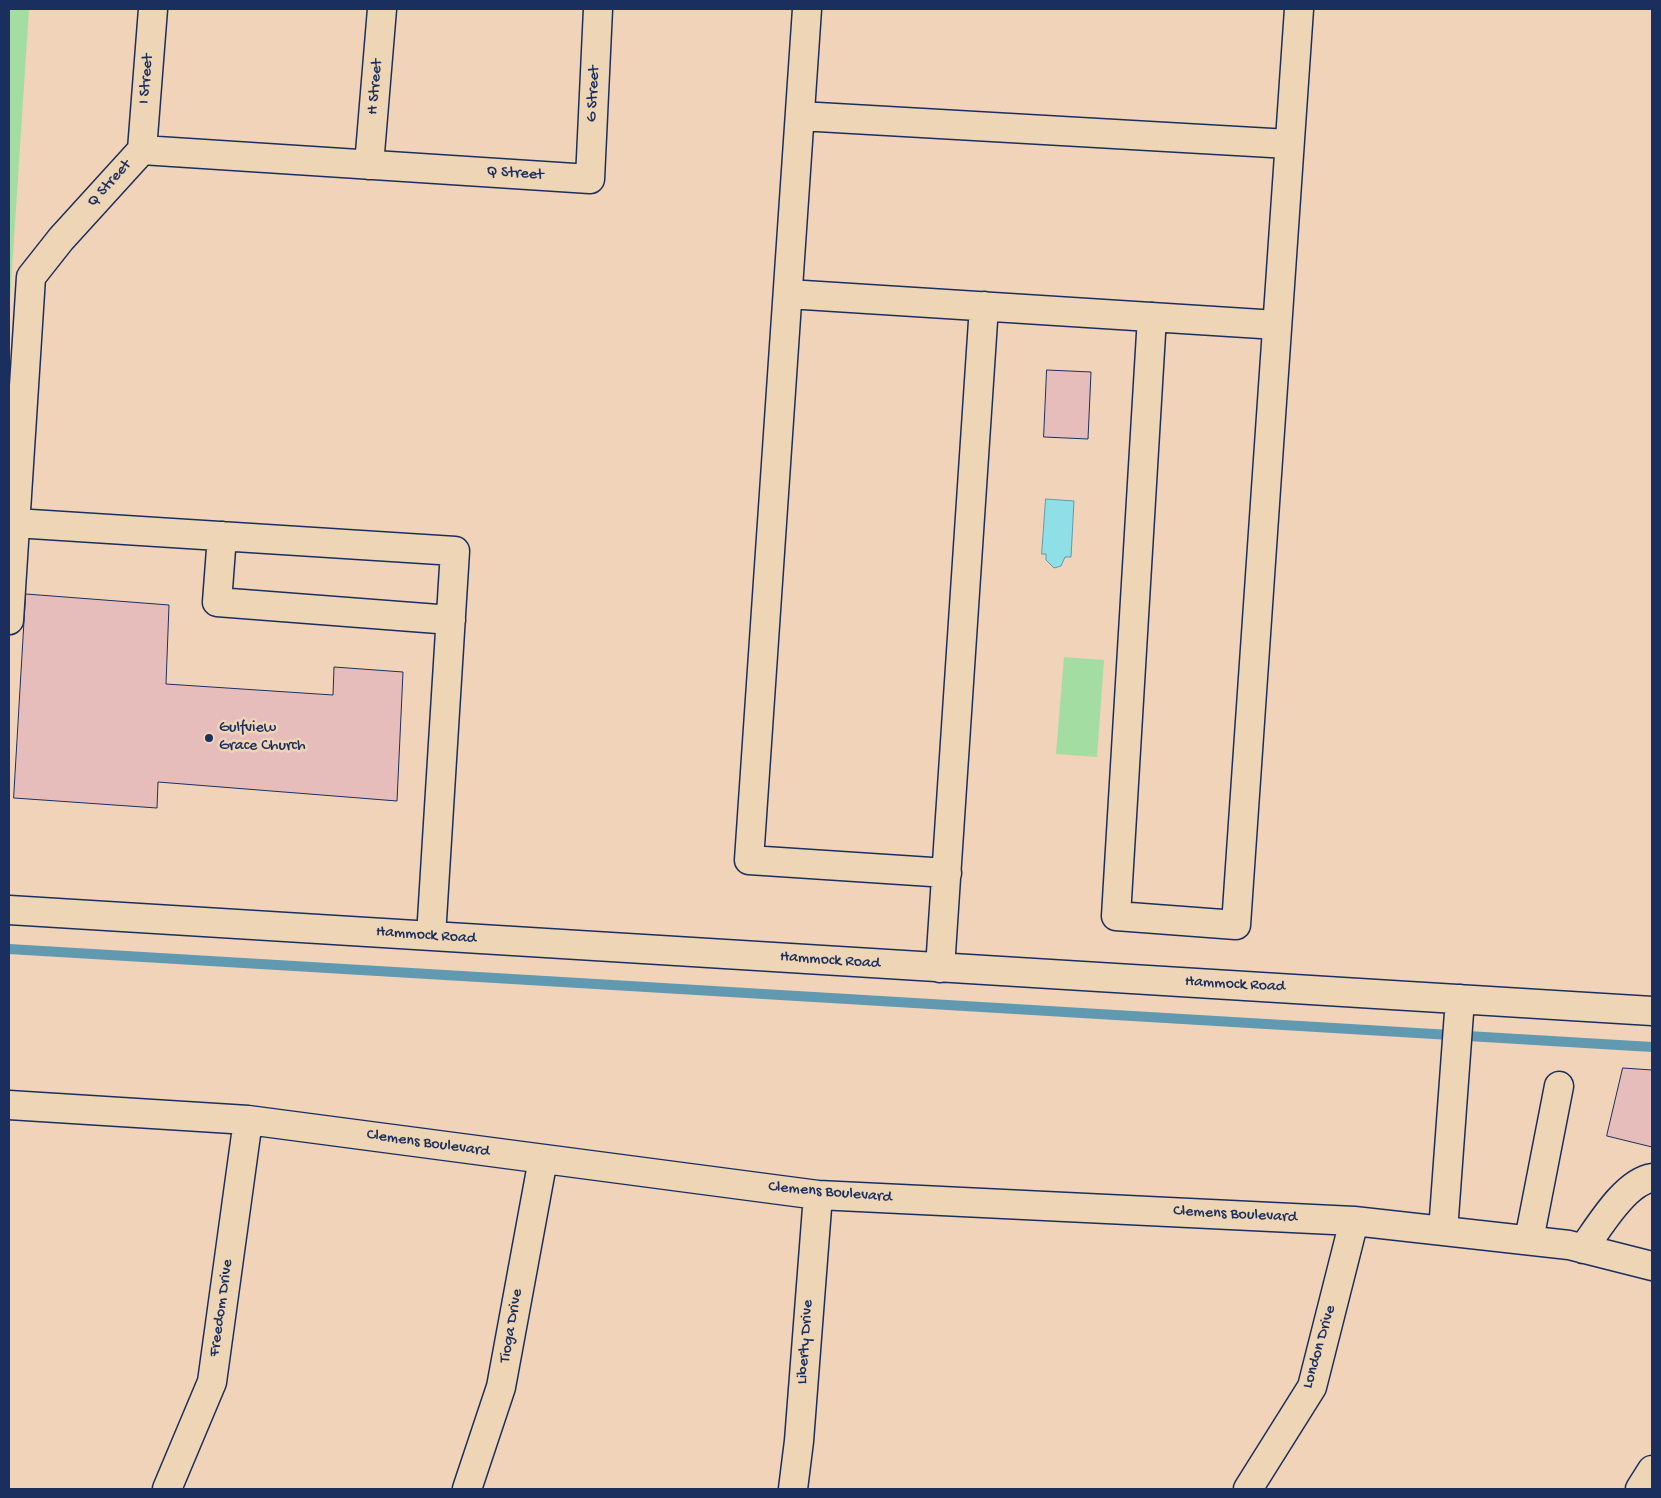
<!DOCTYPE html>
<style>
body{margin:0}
#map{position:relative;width:1661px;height:1498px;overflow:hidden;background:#f0d3b9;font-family:"Gochi Hand",sans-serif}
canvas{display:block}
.frame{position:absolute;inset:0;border:10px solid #1b2f5e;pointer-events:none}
</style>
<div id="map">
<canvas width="1661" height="1498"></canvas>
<div class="frame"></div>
</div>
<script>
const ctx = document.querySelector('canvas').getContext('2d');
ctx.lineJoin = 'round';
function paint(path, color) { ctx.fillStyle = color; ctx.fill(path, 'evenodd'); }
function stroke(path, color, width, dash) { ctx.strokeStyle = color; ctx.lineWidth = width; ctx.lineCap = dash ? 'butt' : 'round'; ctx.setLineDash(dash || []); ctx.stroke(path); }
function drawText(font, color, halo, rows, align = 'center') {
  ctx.font = font + ' "Gochi Hand",sans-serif'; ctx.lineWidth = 5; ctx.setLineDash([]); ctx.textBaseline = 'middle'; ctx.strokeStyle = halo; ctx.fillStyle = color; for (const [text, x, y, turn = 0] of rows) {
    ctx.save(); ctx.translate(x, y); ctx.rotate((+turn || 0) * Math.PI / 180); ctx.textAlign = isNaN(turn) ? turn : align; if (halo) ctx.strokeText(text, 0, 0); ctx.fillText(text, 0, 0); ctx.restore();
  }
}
paint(new Path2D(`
 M 9,9 L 29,9 L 9,315 Z
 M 1064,657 L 1104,660 L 1097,757 L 1056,754 Z`), '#a3dda2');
const water = new Path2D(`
 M 1046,499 L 1074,501 L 1071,557 L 1065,557 L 1061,566 L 1054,568 L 1046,560 L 1046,554 L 1042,554 Z`);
paint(water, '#8ee0e6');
stroke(water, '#6099b0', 1);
stroke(new Path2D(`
 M 9,949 L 1652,1047`), '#6099b0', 10);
const building = new Path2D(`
 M 1047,370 L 1091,372 L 1088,439 L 1044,437 Z
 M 26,594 L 169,605 L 166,684 L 333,695 L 334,667 L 403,672 L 397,801 L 158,782 L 157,808 L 14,798 Z
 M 1623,1068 L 1652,1070 L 1652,1147 L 1607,1136 Z`);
paint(building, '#e7bdbb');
stroke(building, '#1b2f5e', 1);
const minor = new Path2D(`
 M 807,9 L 749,860 L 947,873
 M 800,116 L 1289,144
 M 142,150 L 590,179 L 598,9
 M 142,150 L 153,9
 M 369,165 L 382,9
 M 788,294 L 1277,325
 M 1152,317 L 1116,916 L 1236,925 L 1299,9
 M 15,523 L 455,551 L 431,936
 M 222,536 L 217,602 L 451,620
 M 9,620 L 31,277 L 61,239 L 142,150
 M 9,910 L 1652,1011
 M 940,968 L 984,306
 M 9,1105 L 248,1120 L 818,1195 L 1354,1221 L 1569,1245 L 1652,1266
 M 1443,1231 L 1460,999
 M 1529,1240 L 1559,1086
 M 1583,1249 C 1599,1227 1625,1182 1652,1178
 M 167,1489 L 212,1382 L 248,1120
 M 467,1489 L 501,1387 L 543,1159
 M 793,1489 L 799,1441 L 818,1195
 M 1248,1489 L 1312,1387 L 1354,1221
 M 1640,1489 L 1652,1470`);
stroke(minor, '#1b2f5e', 31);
stroke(minor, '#eed5b6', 28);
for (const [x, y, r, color] of [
 [209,738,5,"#1b2f5e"]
]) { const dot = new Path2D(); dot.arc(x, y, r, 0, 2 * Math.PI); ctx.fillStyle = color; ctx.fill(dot); stroke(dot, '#eed5b6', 2); }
drawText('16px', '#1b2f5e', '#eed5b6', [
 ["I Street",147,79,-85],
 ["H Street",376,87,-85],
 ["G Street",594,94,-87],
 ["Q Street",515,174,4],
 ["Q Street",110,184,-48],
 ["Hammock Road",426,936,4],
 ["Hammock Road",830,961,4],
 ["Hammock Road",1235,985,3],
 ["Clemens Boulevard",428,1144,8],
 ["Clemens Boulevard",830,1193,5],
 ["Clemens Boulevard",1235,1215,3],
 ["Freedom Drive",222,1308,-82],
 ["Tioga Drive",512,1326,-80],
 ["Liberty Drive",806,1342,-86],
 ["London Drive",1320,1347,-74]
]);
drawText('16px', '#1b2f5e', '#eed5b6', [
 ["Gulfview",219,729],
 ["Grace Church",219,747]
], 'left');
</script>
